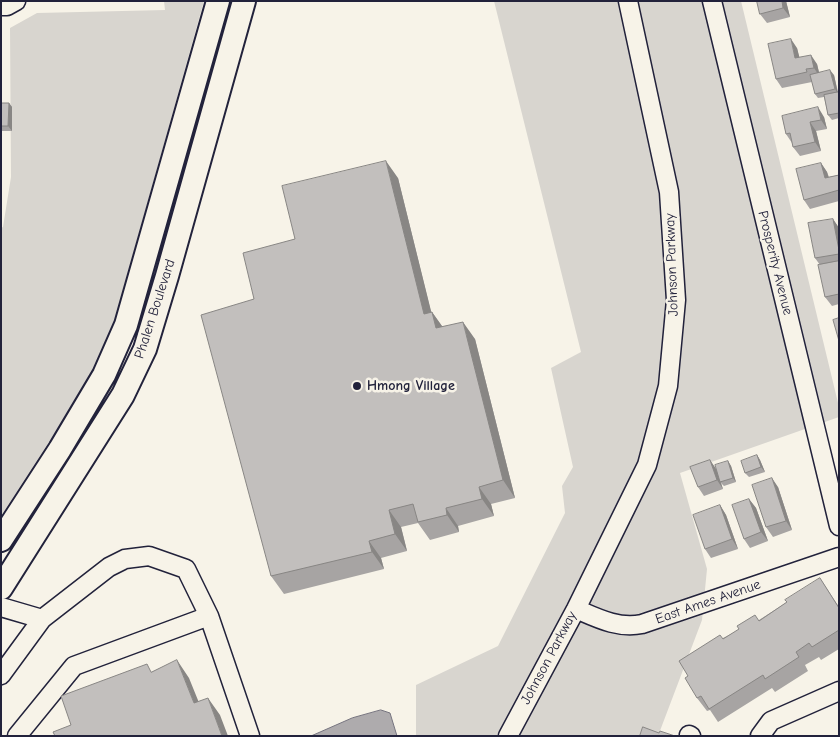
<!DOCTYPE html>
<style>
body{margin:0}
#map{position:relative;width:840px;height:737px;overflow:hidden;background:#f7f3e8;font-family:"Comic Neue",sans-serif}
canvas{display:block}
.frame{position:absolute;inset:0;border:2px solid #22223b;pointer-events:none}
</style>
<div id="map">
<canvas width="840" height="737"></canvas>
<div class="frame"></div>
</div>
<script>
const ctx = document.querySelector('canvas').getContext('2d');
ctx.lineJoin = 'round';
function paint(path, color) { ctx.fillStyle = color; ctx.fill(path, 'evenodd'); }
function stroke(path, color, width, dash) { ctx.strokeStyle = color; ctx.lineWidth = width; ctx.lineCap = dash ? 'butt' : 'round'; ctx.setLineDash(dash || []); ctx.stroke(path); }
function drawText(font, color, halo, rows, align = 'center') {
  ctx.font = font + ' "Comic Neue",sans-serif'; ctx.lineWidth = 5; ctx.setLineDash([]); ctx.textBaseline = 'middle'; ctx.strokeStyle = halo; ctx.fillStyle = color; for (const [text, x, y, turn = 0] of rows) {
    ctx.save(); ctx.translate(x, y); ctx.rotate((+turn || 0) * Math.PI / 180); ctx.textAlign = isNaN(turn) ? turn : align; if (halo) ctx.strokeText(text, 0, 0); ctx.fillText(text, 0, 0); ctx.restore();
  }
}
paint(new Path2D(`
 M 164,1 L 204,1 L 113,326 L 98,362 L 76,400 L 1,516 L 1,228 L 3,227 L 11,177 L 10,28 L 37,13 L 165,10 Z
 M 494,1 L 741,1 L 839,407 L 839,417 L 680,473 L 707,569 L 702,620 L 658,736 L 416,736 L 416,685 L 498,646 L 565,513 L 562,486 L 573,467 L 551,368 L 581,352 Z`), '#d8d5cf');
const water = new Path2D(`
 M 381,710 L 390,713 L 397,736 L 311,736 L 352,718 Z`);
paint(water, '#aeabad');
stroke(water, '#76747f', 1);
const minor = new Path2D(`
 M 712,1 L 839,526
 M 1,6 L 7,6 L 16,1
 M 1,607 L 42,619
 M 576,609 C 597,618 618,629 642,624 L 839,557
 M 1,675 L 42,619 L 109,567 L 125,559 L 149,556 L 186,569 L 209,616 L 250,736
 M 689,735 L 691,736
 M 17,736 L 74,666 L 209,616
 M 508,736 L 576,609 L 647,465 L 668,386 L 676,300 L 669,192 L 628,1
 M 760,736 L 771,721 L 839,691`);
const major = new Path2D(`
 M 1,540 L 60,449 L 104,375 L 126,325 L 218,1
 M 1,588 L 123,395 L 145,349 L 167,276 L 244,1`);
stroke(minor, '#22223b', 21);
stroke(major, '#22223b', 26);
stroke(minor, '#f7f3e8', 18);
stroke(major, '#f7f3e8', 22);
paint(new Path2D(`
 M 757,1 L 786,1 L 790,17 L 767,23 L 760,14 Z
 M 797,48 L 799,57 L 817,64 L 819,72 L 834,75 L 838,92 L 839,92 L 839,118 L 832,120 L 828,115 L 824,97 L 818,98 L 815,94 L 812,82 L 782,88 L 776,79 Z
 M 1,103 L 9,103 L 12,107 L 12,131 L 1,131 Z
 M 782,116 L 824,117 L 827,129 L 816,131 L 821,151 L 800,156 L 793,147 L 792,143 L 786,134 Z
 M 821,163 L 827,172 L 829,177 L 839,175 L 839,201 L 810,209 L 804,200 Z
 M 398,178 L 431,312 L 432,312 L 442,326 L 475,339 L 515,498 L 491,504 L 494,516 L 458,526 L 459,532 L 430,540 L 418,523 L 401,527 L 407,551 L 381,558 L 384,569 L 284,594 L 271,576 L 254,299 L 295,239 Z
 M 833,219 L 839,228 L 839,304 L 832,306 L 825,297 L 820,265 L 815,258 Z
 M 757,455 L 760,460 L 765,472 L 749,477 L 745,473 Z
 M 710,460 L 716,469 L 728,461 L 731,466 L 736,482 L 724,486 L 721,483 L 723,489 L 704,496 L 698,487 Z
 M 778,487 L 792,530 L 773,537 L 766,527 Z
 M 749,499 L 756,508 L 768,541 L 750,548 L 744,539 Z
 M 720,505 L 726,515 L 738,549 L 711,558 L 705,549 Z
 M 820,578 L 839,607 L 839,649 L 821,660 L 819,657 L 805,665 L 808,671 L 775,692 L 772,688 L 718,722 L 710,710 L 707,711 L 697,698 L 688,676 L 723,638 L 759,620 L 787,602 Z`), '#a7a4a3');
paint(new Path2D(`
 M 782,1 L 786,1 L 790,17 L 783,8 Z
 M 791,39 L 797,48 L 802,67 L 795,58 Z
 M 811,55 L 817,64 L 820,77 L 814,68 Z
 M 830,70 L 834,75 L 838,94 L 835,89 Z
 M 9,103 L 12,107 L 12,131 L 8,126 Z
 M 818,107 L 824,117 L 827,129 L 821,120 Z
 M 810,122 L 816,131 L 821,151 L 815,142 Z
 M 386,161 L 398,178 L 436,331 L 424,314 Z
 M 821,163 L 827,172 L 831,187 L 825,178 Z
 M 833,219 L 839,228 L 839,250 Z
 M 432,312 L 444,329 L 436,328 Z
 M 463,322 L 475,339 L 515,498 L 503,480 Z
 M 757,455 L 760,460 L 765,472 L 761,467 Z
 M 710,460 L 716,469 L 723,489 L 717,480 Z
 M 728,461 L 731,466 L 736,482 L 733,478 Z
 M 772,478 L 778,487 L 792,530 L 786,521 Z
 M 479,487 L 491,504 L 494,516 L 482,499 Z
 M 749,499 L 756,508 L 768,541 L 761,532 Z
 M 720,505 L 726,515 L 738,549 L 732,539 Z
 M 446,508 L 458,526 L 459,532 L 447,515 Z
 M 389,510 L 401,527 L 407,551 L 395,534 Z
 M 369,541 L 381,558 L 384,569 L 372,552 Z
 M 177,660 L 189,678 L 206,720 L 194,703 Z
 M 208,698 L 220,715 L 228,736 L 222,736 Z`), '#888684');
const building = new Path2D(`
 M 757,1 L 782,1 L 783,8 L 760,14 Z
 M 791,39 L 795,58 L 811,55 L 814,68 L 806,69 L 807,72 L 776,79 L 768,44 Z
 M 830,70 L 835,89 L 815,94 L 810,75 Z
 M 839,92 L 839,113 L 828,115 L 824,95 Z
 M 1,103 L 9,103 L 8,126 L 1,126 Z
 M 818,107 L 821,120 L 810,122 L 815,142 L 793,147 L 790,133 L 786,134 L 782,116 Z
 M 386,161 L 424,314 L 432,312 L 436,328 L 463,322 L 503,480 L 479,487 L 482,499 L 446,508 L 447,515 L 418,522 L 413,504 L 389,510 L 395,534 L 369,541 L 372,552 L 271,576 L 201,315 L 254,299 L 243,253 L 295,239 L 282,186 Z
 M 821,163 L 825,178 L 839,175 L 839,190 L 804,200 L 796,169 Z
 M 833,219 L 839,250 L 839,254 L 815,258 L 808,223 Z
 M 839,261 L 839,294 L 825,297 L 818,265 Z
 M 839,318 L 839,341 L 833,320 Z
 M 757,455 L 761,467 L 745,473 L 741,461 Z
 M 710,460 L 717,480 L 698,487 L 690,467 Z
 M 728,461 L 733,478 L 720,482 L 715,465 Z
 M 772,478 L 786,521 L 766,527 L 752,485 Z
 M 749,499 L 761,532 L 744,539 L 732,505 Z
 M 720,505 L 732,539 L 705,549 L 693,515 Z
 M 820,578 L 839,608 L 839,630 L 812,647 L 809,643 L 796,652 L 799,657 L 765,679 L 763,675 L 709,709 L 701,696 L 697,698 L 685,678 L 688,676 L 679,661 L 720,635 L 723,639 L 739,629 L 737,626 L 755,615 L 759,621 L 787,602 L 785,600 Z
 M 177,660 L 194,703 L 208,698 L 222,736 L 55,736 L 53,732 L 71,725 L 61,696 L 147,664 L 151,672 Z
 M 643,727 L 659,733 L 660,731 L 675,736 L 640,736 Z`);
paint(building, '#c2bfbd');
stroke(building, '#888684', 1);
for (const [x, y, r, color] of [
 [357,386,5,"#22223b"]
]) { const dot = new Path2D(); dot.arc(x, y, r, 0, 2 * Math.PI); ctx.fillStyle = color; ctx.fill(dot); stroke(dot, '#f7f3e8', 2); }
drawText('14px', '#22223b', '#f7f3e8', [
 ["Prosperity Avenue",775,263,76],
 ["Johnson Parkway",672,265,-92],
 ["Phalen Boulevard",155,309,-72],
 ["East Ames Avenue",708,602,-19],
 ["Johnson Parkway",549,658,-62]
]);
drawText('bold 14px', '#22223b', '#f7f3e8', [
 ["Hmong Village",367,386]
], 'left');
</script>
